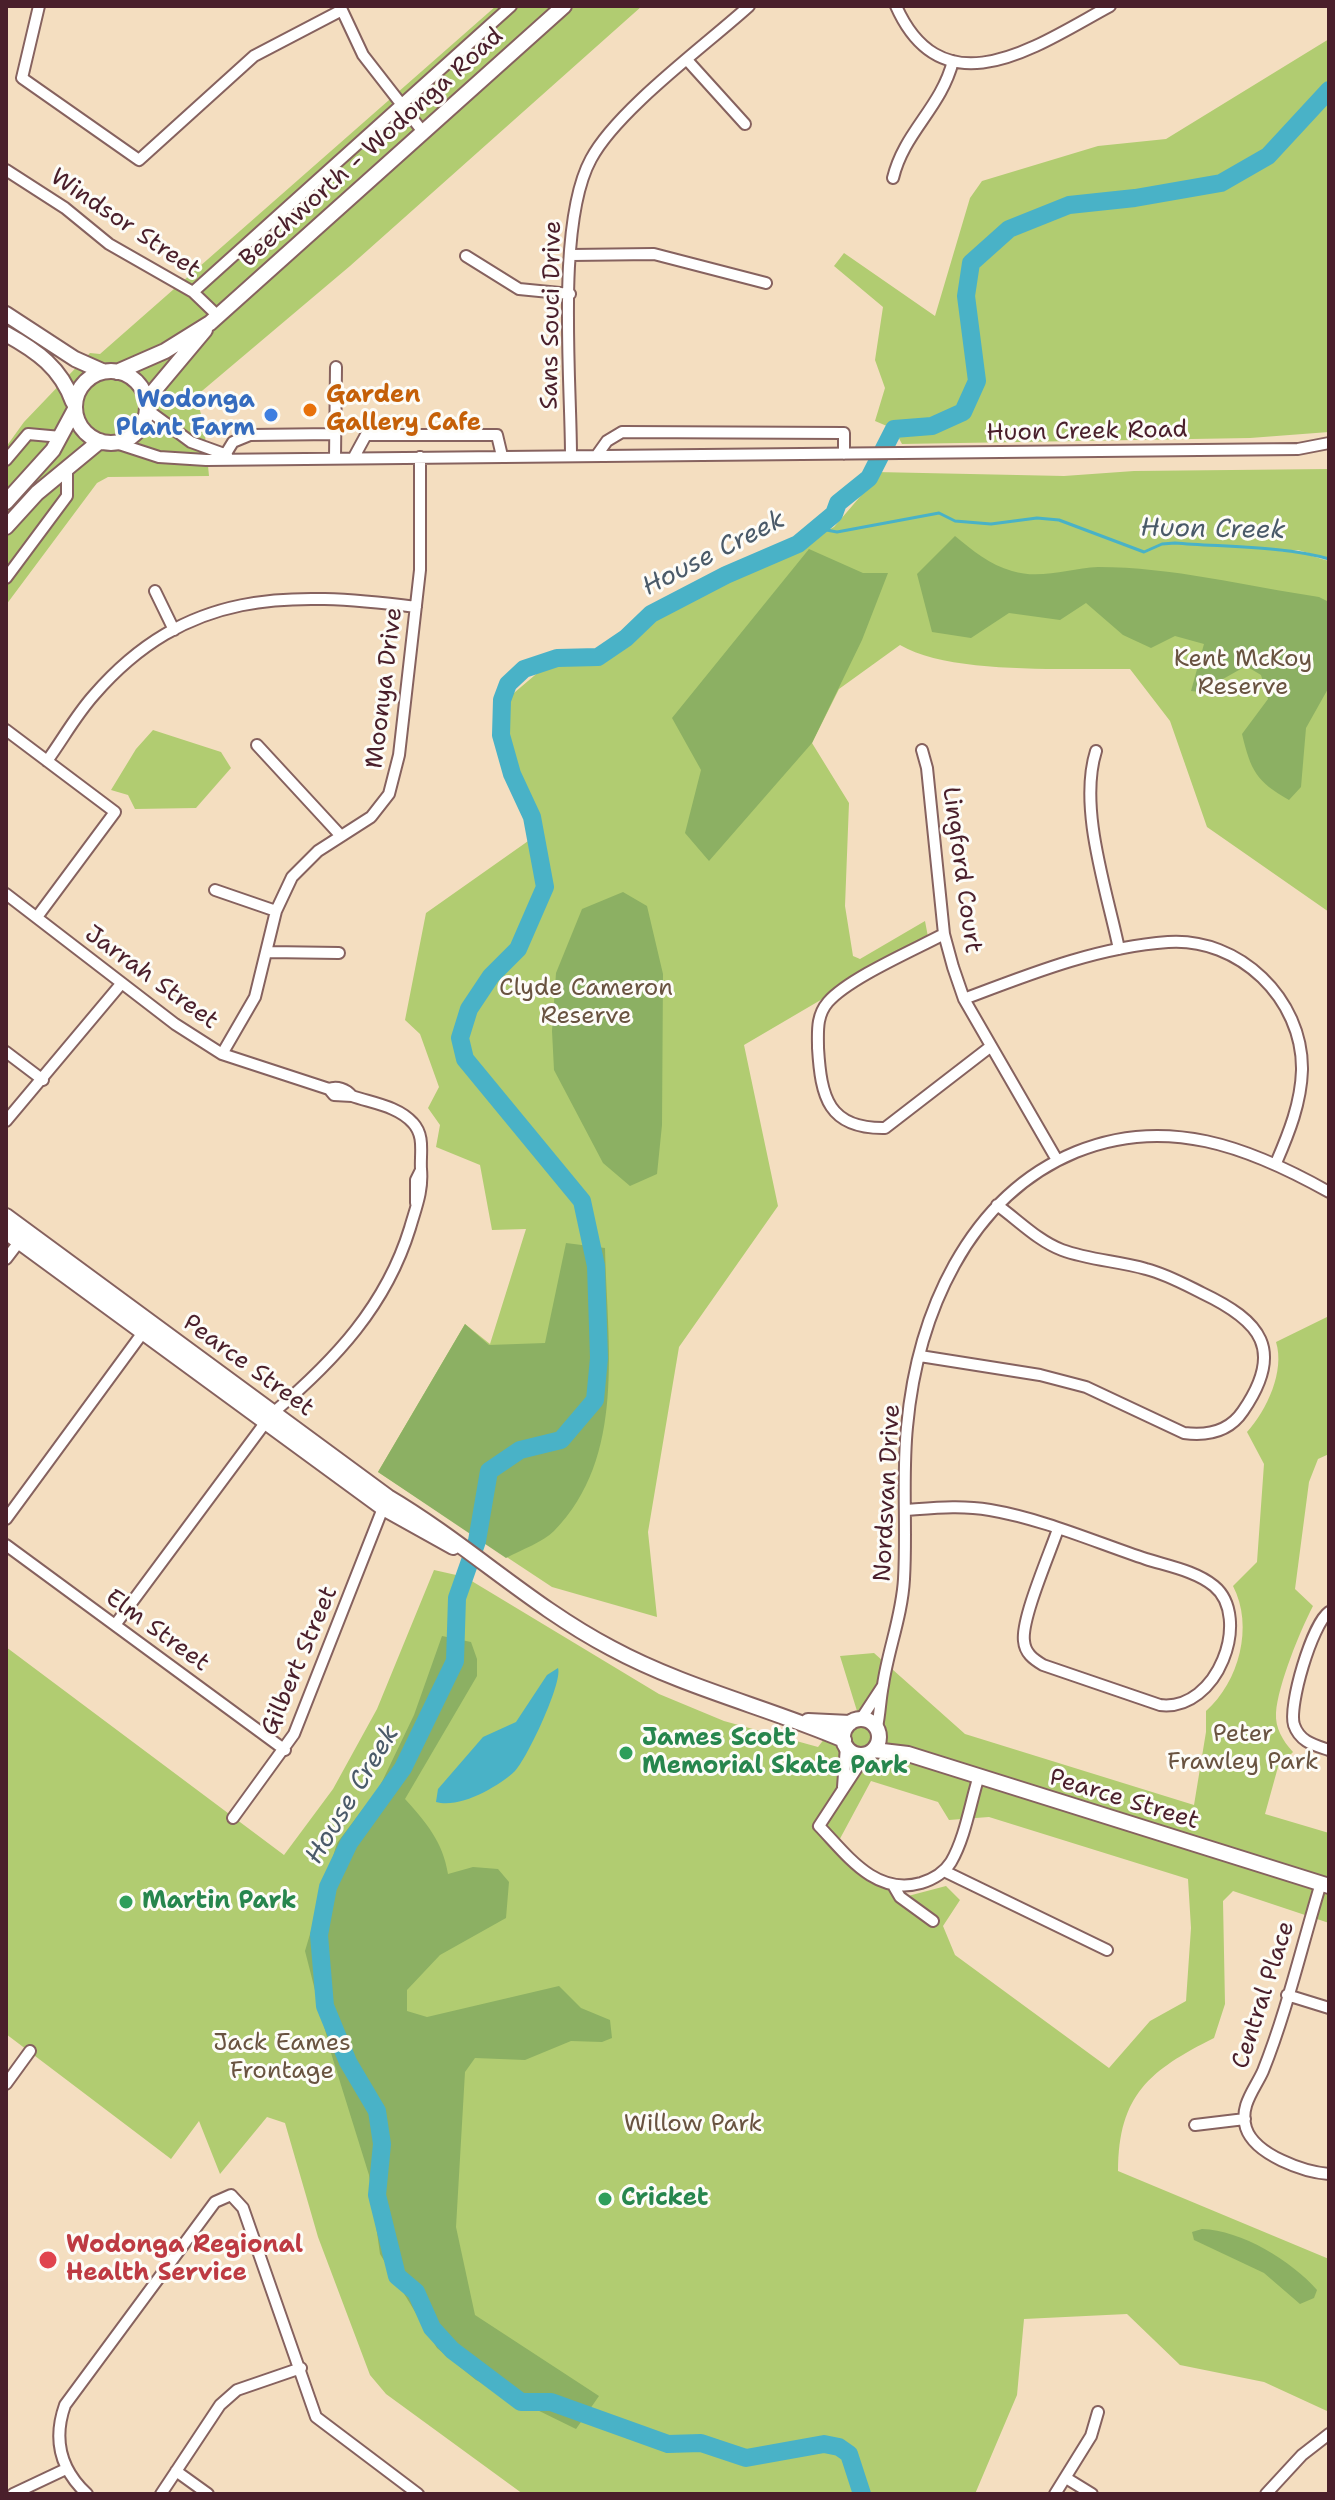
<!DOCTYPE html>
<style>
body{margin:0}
#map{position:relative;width:1335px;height:2500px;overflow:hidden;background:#f4dec0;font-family:"Shantell Sans",sans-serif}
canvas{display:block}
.frame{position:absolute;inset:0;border:8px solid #4a1f2b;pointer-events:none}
</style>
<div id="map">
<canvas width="1335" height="2500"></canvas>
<div class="frame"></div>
</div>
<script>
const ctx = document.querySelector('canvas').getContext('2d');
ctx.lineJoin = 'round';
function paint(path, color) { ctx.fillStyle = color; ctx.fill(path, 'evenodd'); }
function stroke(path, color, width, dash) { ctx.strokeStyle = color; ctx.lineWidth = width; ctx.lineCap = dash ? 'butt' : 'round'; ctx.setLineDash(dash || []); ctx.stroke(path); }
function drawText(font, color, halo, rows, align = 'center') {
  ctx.font = font + ' "Shantell Sans",sans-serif'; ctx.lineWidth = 6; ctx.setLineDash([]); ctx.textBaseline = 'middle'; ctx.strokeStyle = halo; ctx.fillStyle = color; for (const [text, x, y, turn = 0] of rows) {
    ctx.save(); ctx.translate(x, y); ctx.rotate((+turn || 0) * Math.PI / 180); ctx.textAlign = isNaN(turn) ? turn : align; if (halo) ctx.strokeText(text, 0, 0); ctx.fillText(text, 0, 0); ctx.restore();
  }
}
paint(new Path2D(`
 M 496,6 L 642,6 L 350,266 L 196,396 L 204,425 L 209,476 L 108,477 L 97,483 L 6,605 L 6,447 L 24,422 L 90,353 L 100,354 Z
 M 1329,39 L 1329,432 L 1250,438 L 902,444 L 894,429 L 875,421 L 885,388 L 875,360 L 883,307 L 834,266 L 844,253 L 935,316 L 970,198 L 982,181 L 1098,146 L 1166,139 Z
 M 1329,469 L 1329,559 L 1298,550 L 1279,552 L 1298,552 L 1329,561 L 1329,912 L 1207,827 L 1170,721 L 1130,669 C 1070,668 950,675 900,645 L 839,689 L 812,743 L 849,803 L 845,906 L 853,956 L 860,959 L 925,921 L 928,937 L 744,1045 L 778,1206 L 679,1347 L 648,1532 L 657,1617 L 552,1587 L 378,1472 L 465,1324 L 490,1344 L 526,1229 L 492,1230 L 480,1165 L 436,1147 L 440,1125 L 428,1108 L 439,1087 L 420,1034 L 405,1020 L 426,913 L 531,839 L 525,790 L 511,754 L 504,712 L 508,698 L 548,664 L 598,651 L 705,589 L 749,572 L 834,527 L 871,484 L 876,472 L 1064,476 L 1134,471 Z
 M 153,730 L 221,752 L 231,768 L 196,808 L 135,809 L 128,795 L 111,790 L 136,749 Z
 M 1329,1316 L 1329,1454 L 1318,1459 L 1309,1482 L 1295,1589 L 1313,1606 C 1300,1631 1278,1685 1276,1713 C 1275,1728 1283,1741 1293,1752 L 1278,1767 L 1265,1814 L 1329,1833 L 1329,1923 L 1233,1891 L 1223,1901 L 1225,2004 L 1214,2038 C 1150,2070 1118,2095 1118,2171 L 1329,2259 L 1327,2411 L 1264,2382 L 1180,2365 L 1127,2314 L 1024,2319 L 1017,2395 L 975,2494 L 523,2494 L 386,2394 L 370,2375 L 318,2237 L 285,2123 L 267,2117 L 220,2174 L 199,2121 L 171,2159 L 6,2034 L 6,1647 L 284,1855 L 333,1789 L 377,1709 L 434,1570 L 465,1577 L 659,1694 L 724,1721 L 818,1747 L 842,1716 L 857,1711 L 840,1656 L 874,1653 L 965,1734 L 1194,1805 L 1206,1732 L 1206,1711 C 1239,1682 1254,1626 1233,1586 L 1257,1562 L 1264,1464 L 1247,1432 C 1267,1410 1285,1371 1276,1342 ZM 871,1781 L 938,1802 L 949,1820 L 989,1817 L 1188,1879 L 1191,1928 L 1186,2001 L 1150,2021 L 1109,2068 L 955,1955 L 943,1926 L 960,1900 L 946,1886 L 908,1896 L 835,1848 Z`), '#b1cc71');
paint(new Path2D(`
 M 955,536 C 972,550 990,565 1012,571 C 1041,580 1070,568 1098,567 C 1172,567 1246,586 1319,597 L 1329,602 L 1329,687 L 1306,728 L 1301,787 L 1289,800 C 1256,781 1251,771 1242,734 L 1268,699 L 1261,675 L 1246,666 L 1200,692 L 1191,691 L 1204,644 L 1175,636 L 1151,648 L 1123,635 L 1086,603 L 1060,620 L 1009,613 L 971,638 L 932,632 L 917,574 Z
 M 809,549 L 863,573 L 888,573 L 862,640 L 812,743 L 709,861 L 685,833 L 701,770 L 672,718 Z
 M 623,892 L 647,906 L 663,974 L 662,1125 L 657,1174 L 630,1186 L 603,1163 L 554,1070 L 552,1031 L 556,973 L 582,909 Z
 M 566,1243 L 605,1248 C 607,1343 627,1457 554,1531 C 543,1542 521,1550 506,1558 L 378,1472 L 465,1324 L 489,1345 L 545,1343 Z
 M 442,1636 L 471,1642 L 477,1659 L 477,1676 L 405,1799 C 426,1822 443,1842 448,1874 L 473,1867 L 498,1869 L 509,1882 L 506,1918 L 440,1955 L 407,1990 L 407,2011 L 427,2017 L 559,1986 L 581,2008 L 610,2020 L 612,2038 L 602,2042 L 571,2041 L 525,2060 L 475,2058 L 465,2072 L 456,2227 L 475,2315 L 599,2396 L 576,2429 L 476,2380 L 437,2348 L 380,2254 L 369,2175 L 331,2053 L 305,1951 L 337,1843 L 379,1788 L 414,1715 Z
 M 1202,2229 C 1241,2230 1292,2261 1317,2290 L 1314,2298 L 1300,2304 L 1264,2273 L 1194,2240 L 1192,2232 Z`), '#8cb063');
paint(new Path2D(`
 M 558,1668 C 563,1682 527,1759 515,1771 C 498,1787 459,1809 436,1802 L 438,1789 L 483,1737 L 516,1722 L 547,1675 Z`), '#49b2c7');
stroke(new Path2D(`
 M 816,528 L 837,532 L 939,513 L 955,521 L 991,524 L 1037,518 L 1059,520 L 1144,552 L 1162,544 L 1175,543 C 1222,547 1285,546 1329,559`), '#49b2c7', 3);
stroke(new Path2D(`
 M 862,2494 L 849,2454 L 839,2447 L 824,2444 L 746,2458 L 701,2443 L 668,2444 L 551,2402 L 521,2402 L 452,2350 L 432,2328 L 416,2292 L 397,2276 L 377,2195 L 382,2144 L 377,2111 L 348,2062 L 325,2006 L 319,1935 L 328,1887 L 349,1843 L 403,1768 L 455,1661 L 457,1598 L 477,1541 L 489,1471 L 520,1450 L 561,1440 L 595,1400 L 599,1358 L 596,1266 L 582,1201 L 465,1059 L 460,1038 L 469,1009 L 491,976 L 518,949 L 545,887 L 532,817 L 512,774 L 501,735 L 502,700 L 508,684 L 524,669 L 557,658 L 598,657 L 626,638 L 651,614 L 726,575 L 798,544 L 834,514 L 838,503 L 869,478 L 894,429 L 932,426 L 963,412 L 977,381 L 966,296 L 971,263 L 1009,229 L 1069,205 L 1135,198 L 1221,183 L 1268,156 L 1329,90`), '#49b2c7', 18);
const minor = new Path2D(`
 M 39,6 L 22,78 L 139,160 L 254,56 L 342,10
 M 340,6 L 363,55 L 423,132
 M 896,6 C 944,114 1041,43 1110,6
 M 688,61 L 745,124
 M 6,170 L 65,208 L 109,244 L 193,292 L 218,316
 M 893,178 C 904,132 941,108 953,61
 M 571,255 L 654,254 L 766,283
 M 466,256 L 519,289 L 570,294
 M 193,292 L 511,6
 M 149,411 L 191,442 L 227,455
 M 116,443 L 159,457 L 206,460 L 1298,449 L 1329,443
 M 225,455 L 233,442 L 250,435 L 335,434
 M 597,455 L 607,441 L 622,432 L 844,433 L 844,454
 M 571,456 C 571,379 556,223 591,159 C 617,110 706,45 749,6
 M 354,457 L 366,435 L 497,435 L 502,456
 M 335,458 L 336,367
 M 6,460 L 28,434 L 61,437
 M 6,578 L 67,496 L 67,467
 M 155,591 L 174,630
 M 6,730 L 115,812 L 37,917
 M 257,745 L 341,836
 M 922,750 L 927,768 L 944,934 L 953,967 L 964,999 L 1057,1160
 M 1096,751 C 1078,808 1107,891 1119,949
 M 47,761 C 63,739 76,715 94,695 C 186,589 288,591 416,607
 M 215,890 L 276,911
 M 6,894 L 175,1024 L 222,1054 L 329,1089 C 337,1086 346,1089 352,1096 C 372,1103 398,1106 413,1123 C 425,1136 420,1153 421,1169 C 423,1191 416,1207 410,1228 C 386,1306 335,1360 274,1412
 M 944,934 C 914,950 849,978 828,1002 C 816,1016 818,1032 818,1048 C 821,1097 828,1129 885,1128 L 990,1047
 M 269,952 L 339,953
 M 964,999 C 1030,974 1097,947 1168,942 C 1239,937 1303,999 1302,1070 C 1301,1103 1289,1133 1276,1163
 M 6,1052 L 43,1080
 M 222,1054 L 255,997 L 276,911 L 292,877 L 318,851 L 371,817 L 389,794 L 399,755 L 420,570 L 420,457
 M 329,1089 L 334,1095 L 352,1096
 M 6,1121 L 121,984
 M 416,1203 L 416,1180 L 421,1170
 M 6,1259 L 19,1242
 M 920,1356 L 1040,1375 L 1086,1387 L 1184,1433 C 1207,1436 1229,1432 1243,1411 C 1285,1350 1261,1321 1202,1293 C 1184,1284 1166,1274 1146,1269 C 1118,1261 1089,1260 1062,1250 C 1038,1241 1018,1220 997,1205
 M 905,1510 C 934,1508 961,1505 990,1510 C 1043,1519 1095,1542 1146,1559 C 1168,1566 1196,1571 1214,1586 C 1252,1617 1218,1712 1160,1705 L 1043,1665 C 1033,1659 1025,1653 1024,1641 C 1021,1619 1050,1553 1058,1529
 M 6,1519 L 144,1331
 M 6,1545 L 285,1750
 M 1329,1612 C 1312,1624 1288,1706 1294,1725 C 1300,1742 1314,1745 1329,1750
 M 115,1625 L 265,1423
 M 861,1719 L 882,1687
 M 877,1727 C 880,1713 880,1700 883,1685 C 888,1650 902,1616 904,1579 C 907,1528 902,1477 907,1427 C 917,1316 967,1197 1076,1152 C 1166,1115 1249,1147 1329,1192
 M 866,1754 L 819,1826 C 847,1855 875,1896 921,1883 C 934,1879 944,1873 951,1862 C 965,1838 970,1805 978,1779
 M 843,1787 L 846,1746
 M 233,1818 L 294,1734 L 383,1508
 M 944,1871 L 1107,1950
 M 1321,1883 C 1302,1945 1287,2011 1263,2071 C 1255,2089 1239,2106 1246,2128 C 1255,2155 1304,2172 1329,2174
 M 893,1885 L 900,1897 L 933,1921
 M 1287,1995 L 1329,2008
 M 6,2084 L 30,2051
 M 1195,2125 L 1245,2119
 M 176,2471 L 208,2494
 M 1066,2478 L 1092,2494
 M 13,2494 L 66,2469
 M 87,2494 C 60,2469 53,2439 65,2405 L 215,2202 L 231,2195 L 243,2208 L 316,2417 L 418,2494
 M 161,2494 L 220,2405 L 237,2390 L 301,2368
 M 1055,2494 L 1091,2436 L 1098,2412
 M 1266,2494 L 1302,2455 L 1329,2434`);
const major = new Path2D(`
 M 6,314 L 75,359 L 102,371
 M 6,334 C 37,351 61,368 73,402
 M75 407a36 36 0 1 1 72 0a36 36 0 1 1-72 0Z
 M 117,372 L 165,351 L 210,323 L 564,6
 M 148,398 L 205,330
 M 6,502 L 53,450 L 74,411
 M 6,527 L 37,493 L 100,441
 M 6,1216 L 388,1497 C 466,1543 531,1606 611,1648 C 685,1688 767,1707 844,1740
 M 6,1232 L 383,1508 L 453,1547
 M843 1737a18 18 0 1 1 36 0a18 18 0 1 1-36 0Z
 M 808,1721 L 850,1723
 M 874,1750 L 908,1754 L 1329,1886`);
stroke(minor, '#86625f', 14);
stroke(major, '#86625f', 18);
stroke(minor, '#fff', 10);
stroke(major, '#fff', 14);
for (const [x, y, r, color] of [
 [310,410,8,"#e8710a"],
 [271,415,8,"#3f7fe0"],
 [626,1753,8,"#2e9e5b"],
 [126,1902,8,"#2e9e5b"],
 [605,2199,8,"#2e9e5b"],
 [48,2260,10,"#e0444e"]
]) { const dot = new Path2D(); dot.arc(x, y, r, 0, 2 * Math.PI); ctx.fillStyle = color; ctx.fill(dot); stroke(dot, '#fdfcf7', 3); }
drawText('24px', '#4a1f2b', '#fdfcf7', [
 ["Beechworth - Wodonga Road",372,148,-42],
 ["Windsor Street",125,224,34],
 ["Sans Souci Drive",552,315,-89],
 ["Huon Creek Road",1087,432,-1],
 ["Moonya Drive",385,688,-83],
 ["Lingford Court",961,870,82],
 ["Jarrah Street",151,978,36],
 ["Pearce Street",248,1366,36],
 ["Nordsvan Drive",888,1493,-87],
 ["Elm Street",157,1631,36],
 ["Gilbert Street",300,1661,-67],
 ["Pearce Street",1124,1800,17],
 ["Central Place",1264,1995,-72]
]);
drawText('bold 24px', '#c56008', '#fdfcf7', [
 ["Garden",326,396],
 ["Gallery Cafe",326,424]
], 'left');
drawText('bold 24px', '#366cbe', '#fdfcf7', [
 ["Wodonga",255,401],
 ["Plant Farm",255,429]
], 'right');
drawText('24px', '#695340', '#fdfcf7', [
 ["Kent McKoy",1243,660],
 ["Reserve",1243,688],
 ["Clyde Cameron",586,989],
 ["Reserve",586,1017],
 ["Peter",1243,1735],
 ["Frawley Park",1243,1763],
 ["Jack Eames",282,2044],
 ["Frontage",282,2072],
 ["Willow Park",693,2125]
]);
drawText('bold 24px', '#27864d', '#fdfcf7', [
 ["James Scott",642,1739],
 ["Memorial Skate Park",642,1767],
 ["Martin Park",142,1902],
 ["Cricket",621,2199]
], 'left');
drawText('bold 24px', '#be3a42', '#fdfcf7', [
 ["Wodonga Regional",66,2246],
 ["Health Service",66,2274]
], 'left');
drawText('italic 26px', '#4a5a69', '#fdfcf7', [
 ["Huon Creek",1213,530,1],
 ["House Creek",714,554,-27],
 ["House Creek",353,1795,-59]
]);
</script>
